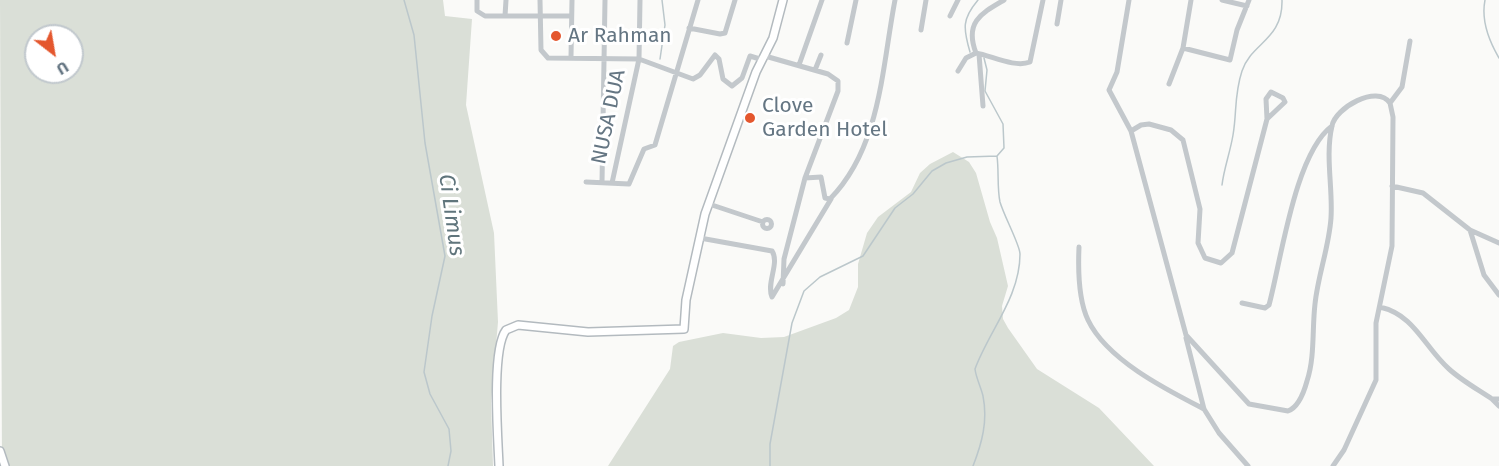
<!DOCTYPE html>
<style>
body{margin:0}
#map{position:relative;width:1499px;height:466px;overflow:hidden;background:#fafaf8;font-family:"Fira Sans",sans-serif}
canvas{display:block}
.north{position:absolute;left:24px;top:24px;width:60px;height:60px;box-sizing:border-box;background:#fff;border:2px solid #c1c8cd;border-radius:50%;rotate:149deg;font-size:16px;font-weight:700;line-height:24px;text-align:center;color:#657683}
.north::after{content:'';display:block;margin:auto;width:21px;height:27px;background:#e4572e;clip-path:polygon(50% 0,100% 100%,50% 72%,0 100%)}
</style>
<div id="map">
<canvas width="1499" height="466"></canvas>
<div class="north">U</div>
</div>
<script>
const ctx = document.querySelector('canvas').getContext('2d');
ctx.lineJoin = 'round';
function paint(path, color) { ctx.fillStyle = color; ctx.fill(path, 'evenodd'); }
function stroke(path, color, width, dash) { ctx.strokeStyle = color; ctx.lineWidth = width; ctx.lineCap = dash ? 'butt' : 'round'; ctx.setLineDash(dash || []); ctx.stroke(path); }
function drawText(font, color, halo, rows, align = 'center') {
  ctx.font = font + ' "Fira Sans",sans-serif'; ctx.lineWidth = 6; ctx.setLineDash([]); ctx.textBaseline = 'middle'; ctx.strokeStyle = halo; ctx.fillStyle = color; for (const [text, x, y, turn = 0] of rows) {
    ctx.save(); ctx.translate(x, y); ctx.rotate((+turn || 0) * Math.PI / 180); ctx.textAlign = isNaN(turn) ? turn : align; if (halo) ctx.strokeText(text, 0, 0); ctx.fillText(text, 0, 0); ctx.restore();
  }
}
paint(new Path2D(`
 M 0,0 L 443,0 L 445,16 L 472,19 L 466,105 L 494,233 L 498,322 L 491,403 L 493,466 L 2,466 ZM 36,36 L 72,36 L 72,72 L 36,72 Z
 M 953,152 L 969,162 L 976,173 L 990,222 L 997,238 L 1008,286 L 1002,306 L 1003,319 L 1008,328 L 1037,369 L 1099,408 L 1154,466 L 608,466 L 670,369 L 673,346 L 679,342 L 723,333 L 761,338 L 784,337 L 836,318 L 849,310 L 858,287 L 858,264 L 867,233 L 878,217 L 911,192 L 920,173 L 930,164 Z`), '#dadfd7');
stroke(new Path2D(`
 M 404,0 L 414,35 L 425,143 L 445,256 L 432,316 L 424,372 L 430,394 L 449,429 L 451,451 L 448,466
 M 1485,0 C 1481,20 1489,41 1499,58
 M 970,52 C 963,28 962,19 978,0
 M 660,59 L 665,25 L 662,0
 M 1222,185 C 1224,168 1230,153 1233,135 C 1237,112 1234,95 1242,71 C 1251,43 1283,40 1282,0
 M 770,466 L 770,444 L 792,323 L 804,291 L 820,277 L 863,256 L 895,208 L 913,194 L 932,171 L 946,163 L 967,157 L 997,156 L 1004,148 L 1003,124 L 985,91 L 987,70 L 984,58
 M 973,466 C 982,443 988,421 983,396 C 981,387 976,378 975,369 C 989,331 1020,297 1020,254 C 1020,245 1004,216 1000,202 C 997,188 999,171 997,156`), '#bbc7cb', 1.5);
const secondary = new Path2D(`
 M 0,451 L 5,466
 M 499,466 C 498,439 491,350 506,330 L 518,325 L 588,332 L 684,329 L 686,300 L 705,214 L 756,72 L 773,38 L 783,0`);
stroke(secondary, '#b3babf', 10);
stroke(new Path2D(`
 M 477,0 L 477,11 L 485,16 L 571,16
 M 540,0 L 541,50 L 548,58 L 639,59 L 693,79 L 700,75 L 715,55 L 719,59 L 723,79 L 732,86 L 742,78 L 750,56 L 763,60
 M 1129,0 L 1117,72 L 1109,90 L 1131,131 L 1186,335 L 1249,404 L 1288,411 C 1299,407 1304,392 1307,381 C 1315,357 1312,329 1315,304 C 1318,275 1329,247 1331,218 C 1333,188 1325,156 1332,126 C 1335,108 1377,84 1390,103 L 1393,117 L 1392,246 L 1376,323 L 1376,380 L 1344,450 L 1333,466
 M 1222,0 L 1247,6
 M 505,16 L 506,0
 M 950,16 L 958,0
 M 1057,24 L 1061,0
 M 689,28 L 720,34 L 725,33 L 735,0
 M 921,30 L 926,0
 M 847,43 L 856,0
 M 1183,48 L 1230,60 L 1237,30 L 1249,0
 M 976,53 C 964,22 982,13 1004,0
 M 979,54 L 983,106
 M 765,56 L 828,74 L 838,81 L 838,91 L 805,178 L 821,177 L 825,198 L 830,199 C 881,147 882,67 895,0
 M 571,57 L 572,0
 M 799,65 L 822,0
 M 815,70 L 821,55
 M 958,71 L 966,58 L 976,53 C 992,56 1015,68 1030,62 L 1043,0
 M 1169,84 L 1183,48 L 1191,0
 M 1390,103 L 1402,87 L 1410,41
 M 1131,131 L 1141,125 L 1149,124 L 1171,130 L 1183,140 L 1200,209 L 1198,243 L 1205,258 L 1221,263 L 1232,253 L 1267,119 L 1266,99 L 1271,92 L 1283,98 L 1285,102 L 1267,119
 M 586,182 L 629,184 L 644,149 L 655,145 L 698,0
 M 602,183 L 605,0
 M 612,183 L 639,59 L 640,0
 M 1392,186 L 1423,193 L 1470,230 L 1484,275 L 1499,295
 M 709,204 L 763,222
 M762.5 224a4.5 4.5 0 1 1 9 0a4.5 4.5 0 1 1-9 0Z
 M 1470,230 L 1499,243
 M 700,238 L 772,251 C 780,263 766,283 772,297 L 831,199
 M 1079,247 C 1078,270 1078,299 1088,320 C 1107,360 1167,390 1204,409
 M 783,284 L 784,259 L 805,178
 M 1242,303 L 1265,308 L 1269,305 C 1281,261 1295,153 1332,126
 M 1380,307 C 1415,315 1424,347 1449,369 C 1461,380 1477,389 1492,399 L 1499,399
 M 1186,338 L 1204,409 L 1219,433 L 1248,466
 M 1492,399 L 1499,406`), '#c3c8cc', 5);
stroke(secondary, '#fff', 7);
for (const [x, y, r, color] of [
 [556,36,6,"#e4572e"],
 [750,118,6,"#e4572e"]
]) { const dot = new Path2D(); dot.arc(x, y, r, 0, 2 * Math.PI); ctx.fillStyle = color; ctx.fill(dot); stroke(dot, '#fff', 2); }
drawText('21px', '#657683', '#fff', [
 ["Ar Rahman",568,36],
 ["Clove",762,106],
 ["Garden Hotel",762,130]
], 'left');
drawText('21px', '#657683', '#fff', [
 ["NUSA DUA",609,117,-78]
]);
drawText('italic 22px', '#60757c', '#fff', [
 ["Ci Limus",451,215,82]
]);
</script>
